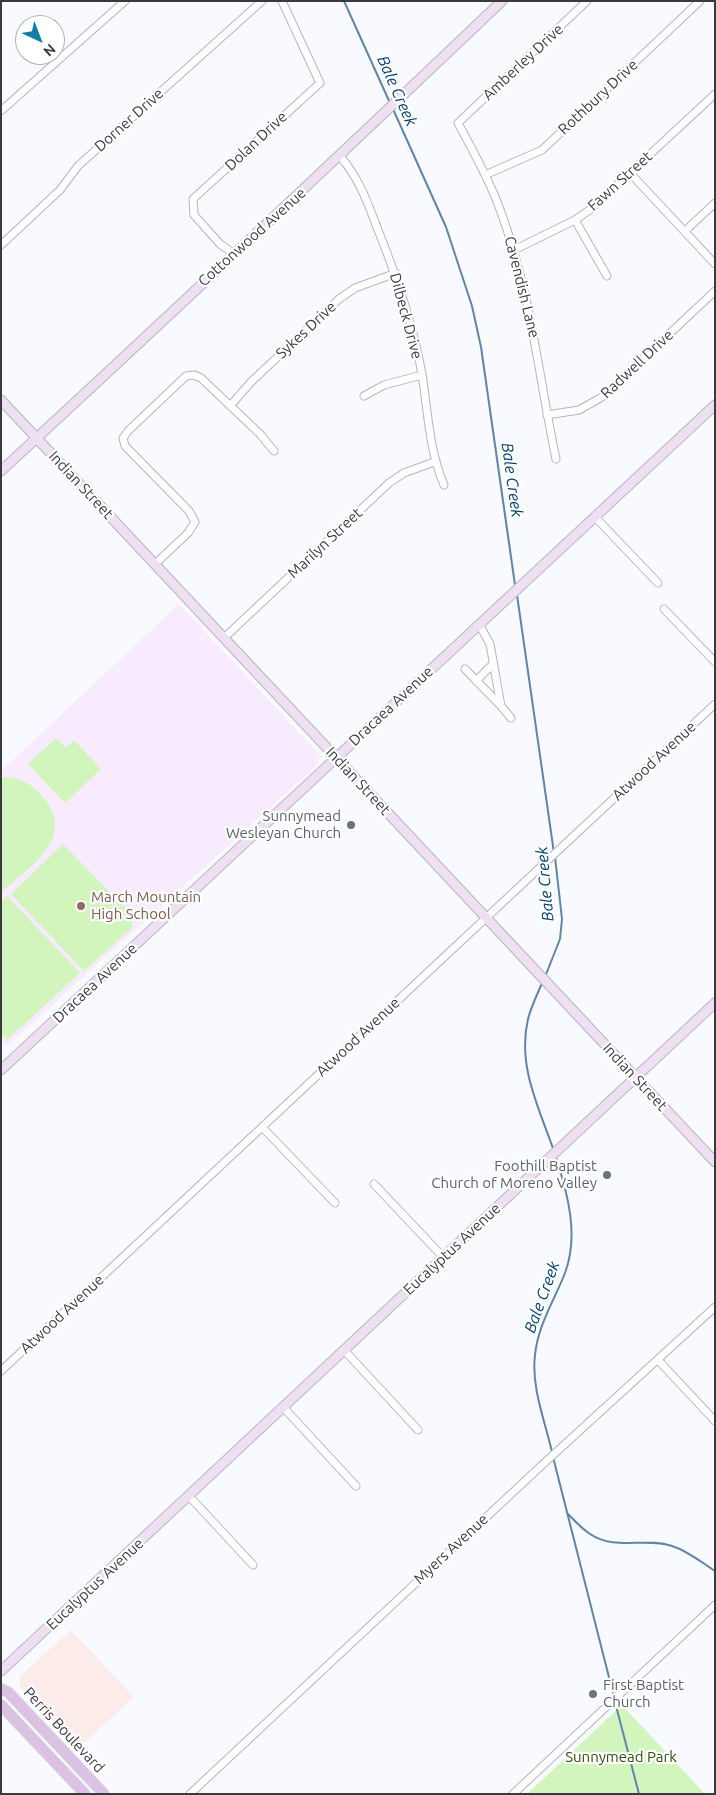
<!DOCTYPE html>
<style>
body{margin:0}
#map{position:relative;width:716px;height:1795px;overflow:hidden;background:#f9faff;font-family:Ubuntu,sans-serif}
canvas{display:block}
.frame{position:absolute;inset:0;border:2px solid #393a3d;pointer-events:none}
.north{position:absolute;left:15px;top:15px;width:50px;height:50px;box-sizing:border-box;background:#fff;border:1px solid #b0b0b1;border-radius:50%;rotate:137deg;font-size:14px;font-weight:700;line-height:20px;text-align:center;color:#393a3d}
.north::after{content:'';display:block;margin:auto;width:18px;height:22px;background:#157ca7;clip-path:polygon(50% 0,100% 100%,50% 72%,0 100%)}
</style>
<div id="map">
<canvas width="716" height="1795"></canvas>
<div class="frame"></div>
<div class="north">N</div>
</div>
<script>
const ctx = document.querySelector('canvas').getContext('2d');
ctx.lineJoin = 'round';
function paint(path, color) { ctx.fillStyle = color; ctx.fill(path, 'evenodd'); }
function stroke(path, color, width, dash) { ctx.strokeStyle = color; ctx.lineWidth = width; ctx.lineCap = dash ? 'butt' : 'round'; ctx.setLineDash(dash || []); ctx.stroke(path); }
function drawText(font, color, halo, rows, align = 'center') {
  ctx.font = font + ' Ubuntu,sans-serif'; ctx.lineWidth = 4.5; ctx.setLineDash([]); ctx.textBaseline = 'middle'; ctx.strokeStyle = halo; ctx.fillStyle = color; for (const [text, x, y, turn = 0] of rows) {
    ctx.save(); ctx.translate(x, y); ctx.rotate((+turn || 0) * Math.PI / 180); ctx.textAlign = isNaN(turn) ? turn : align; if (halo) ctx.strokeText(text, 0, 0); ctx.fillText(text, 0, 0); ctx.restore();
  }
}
paint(new Path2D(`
 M 71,1630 L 134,1697 L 78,1749 L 20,1688 L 20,1676 Z`), '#fcece9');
paint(new Path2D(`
 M 179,604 L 321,756 L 316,766 L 7,1046 L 1,1040 L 1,771 Z`), '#f8ebff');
paint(new Path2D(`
 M 56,738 L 66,748 L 74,740 L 101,769 L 65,803 L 28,764 Z
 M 5,777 C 22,778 34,785 44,798 C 77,839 29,867 1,893 L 1,779 Z
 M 63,844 L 132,915 L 132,928 L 84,971 L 11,894 Z
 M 7,896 L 80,973 L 7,1040 L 1,1034 L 1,901 Z
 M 622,1705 L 705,1794 L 527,1794 Z`), '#d2f5bd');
stroke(new Path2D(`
 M 344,1 L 390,103
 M 393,109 L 446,227 L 472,306 L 481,347 L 515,585
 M 517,595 L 554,853
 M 545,977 L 560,939 L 562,919 L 555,857
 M 542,983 C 537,995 531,1007 528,1019 C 517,1066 539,1108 554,1151
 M 552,1452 C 545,1421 531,1387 535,1355 C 538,1325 554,1301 565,1273 C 579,1236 568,1194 556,1158
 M 553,1457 L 614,1697
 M 567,1513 C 574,1520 582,1529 590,1534 C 615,1551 645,1537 672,1546 C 688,1551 701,1562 715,1571
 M 615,1702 L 639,1794`), '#6085ab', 2);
const street = new Path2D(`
 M 1,111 L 125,1
 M 340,156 C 360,180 367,201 378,230 C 397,277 413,324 422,374 C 428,412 429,450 444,485
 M 630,173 L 715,264
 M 485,175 L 542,150 L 700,1
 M 575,220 L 607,276
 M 685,231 L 715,203
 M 1,245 L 60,190 L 78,166 L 262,1
 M 514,250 L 575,220 L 591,209 L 715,94
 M 233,253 L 220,244 L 194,215 L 193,199 L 320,83 L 282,1
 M 364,396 L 384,385 L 422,375
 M 230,406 L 251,382 L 339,299 L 355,288 L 396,273
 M 547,415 L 579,410 L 602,397 L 715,291
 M 556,459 C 539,378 531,295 502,215 C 491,183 474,153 458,123 L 587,1
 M 595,517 L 658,583
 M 155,564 L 188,533 L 195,522 L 189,511 L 125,446 L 123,438 L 128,431 L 186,376 L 194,375 L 201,378 L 260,434 L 274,451
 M 664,609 L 715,662
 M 479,624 L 490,644 L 501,706 L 511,718
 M 224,638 L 389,483 L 404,473 L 434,462
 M 465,669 L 501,706
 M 476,681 L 493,664
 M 262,1127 L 335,1203
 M 374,1184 L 443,1257
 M 344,1350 L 418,1430
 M 658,1360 L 715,1421
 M 1,1371 L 715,704
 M 283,1407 L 356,1486
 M 189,1496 L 253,1565
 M 190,1794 L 541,1466 L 715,1307
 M 513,1794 L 715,1605`);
const secondary = new Path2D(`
 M 1,400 L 715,1162
 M 1,471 C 169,316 336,159 502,1
 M 1,1070 L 715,405
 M 1,1671 L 715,1003`);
const primary = new Path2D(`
 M 1,1689 L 8,1692 L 104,1794
 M 1,1705 L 85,1794`);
stroke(street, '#b4b6bd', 9);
stroke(secondary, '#b4b6bd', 11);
stroke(primary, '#d7d8d8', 12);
stroke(street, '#fff', 7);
stroke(secondary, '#eee0f2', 9);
stroke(primary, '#dcc1e5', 10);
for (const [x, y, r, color] of [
 [351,825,5,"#6b7280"],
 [81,906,5,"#8d6e63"],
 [607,1175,5,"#6b7280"],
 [593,1694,5,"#6b7280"]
]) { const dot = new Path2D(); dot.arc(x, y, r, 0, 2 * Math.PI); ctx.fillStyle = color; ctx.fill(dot); stroke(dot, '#fff', 2); }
drawText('15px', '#393a3d', '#fff', [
 ["Amberley Drive",523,62,-43],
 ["Rothbury Drive",598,97,-43],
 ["Dorner Drive",129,120,-42],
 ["Dolan Drive",256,141,-43],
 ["Fawn Street",620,181,-42],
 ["Cottonwood Avenue",252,237,-42],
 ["Cavendish Lane",522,287,76],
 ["Dilbeck Drive",406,316,75],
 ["Sykes Drive",306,330,-43],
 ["Radwell Drive",637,364,-43],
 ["Indian Street",81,485,47],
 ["Marilyn Street",325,543,-43],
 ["Dracaea Avenue",391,706,-43],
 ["Atwood Avenue",654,761,-43],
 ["Indian Street",358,781,47],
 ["Dracaea Avenue",95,983,-43],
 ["Atwood Avenue",358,1037,-43],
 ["Indian Street",635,1077,47],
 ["Eucalyptus Avenue",452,1249,-43],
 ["Atwood Avenue",62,1314,-43],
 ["Myers Avenue",451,1549,-43],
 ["Eucalyptus Avenue",95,1584,-43],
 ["Perris Boulevard",64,1730,47]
]);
drawText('15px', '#5b616d', '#fff', [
 ["Sunnymead",341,816],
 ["Wesleyan Church",341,833],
 ["Foothill Baptist",597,1166],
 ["Church of Moreno Valley",597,1183],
 ["First Baptist",603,1685,"left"],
 ["Church",603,1702,"left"]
], 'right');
drawText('15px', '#785e54', '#fff', [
 ["March Mountain",91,897],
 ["High School",91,914]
], 'left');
drawText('15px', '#2b4f0c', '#fff', [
 ["Sunnymead Park",621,1757]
]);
drawText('italic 16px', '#003e6f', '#fff', [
 ["Bale Creek",397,91,66],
 ["Bale Creek",512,480,82],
 ["Bale Creek",545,884,-95],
 ["Bale Creek",542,1297,-70]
]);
</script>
